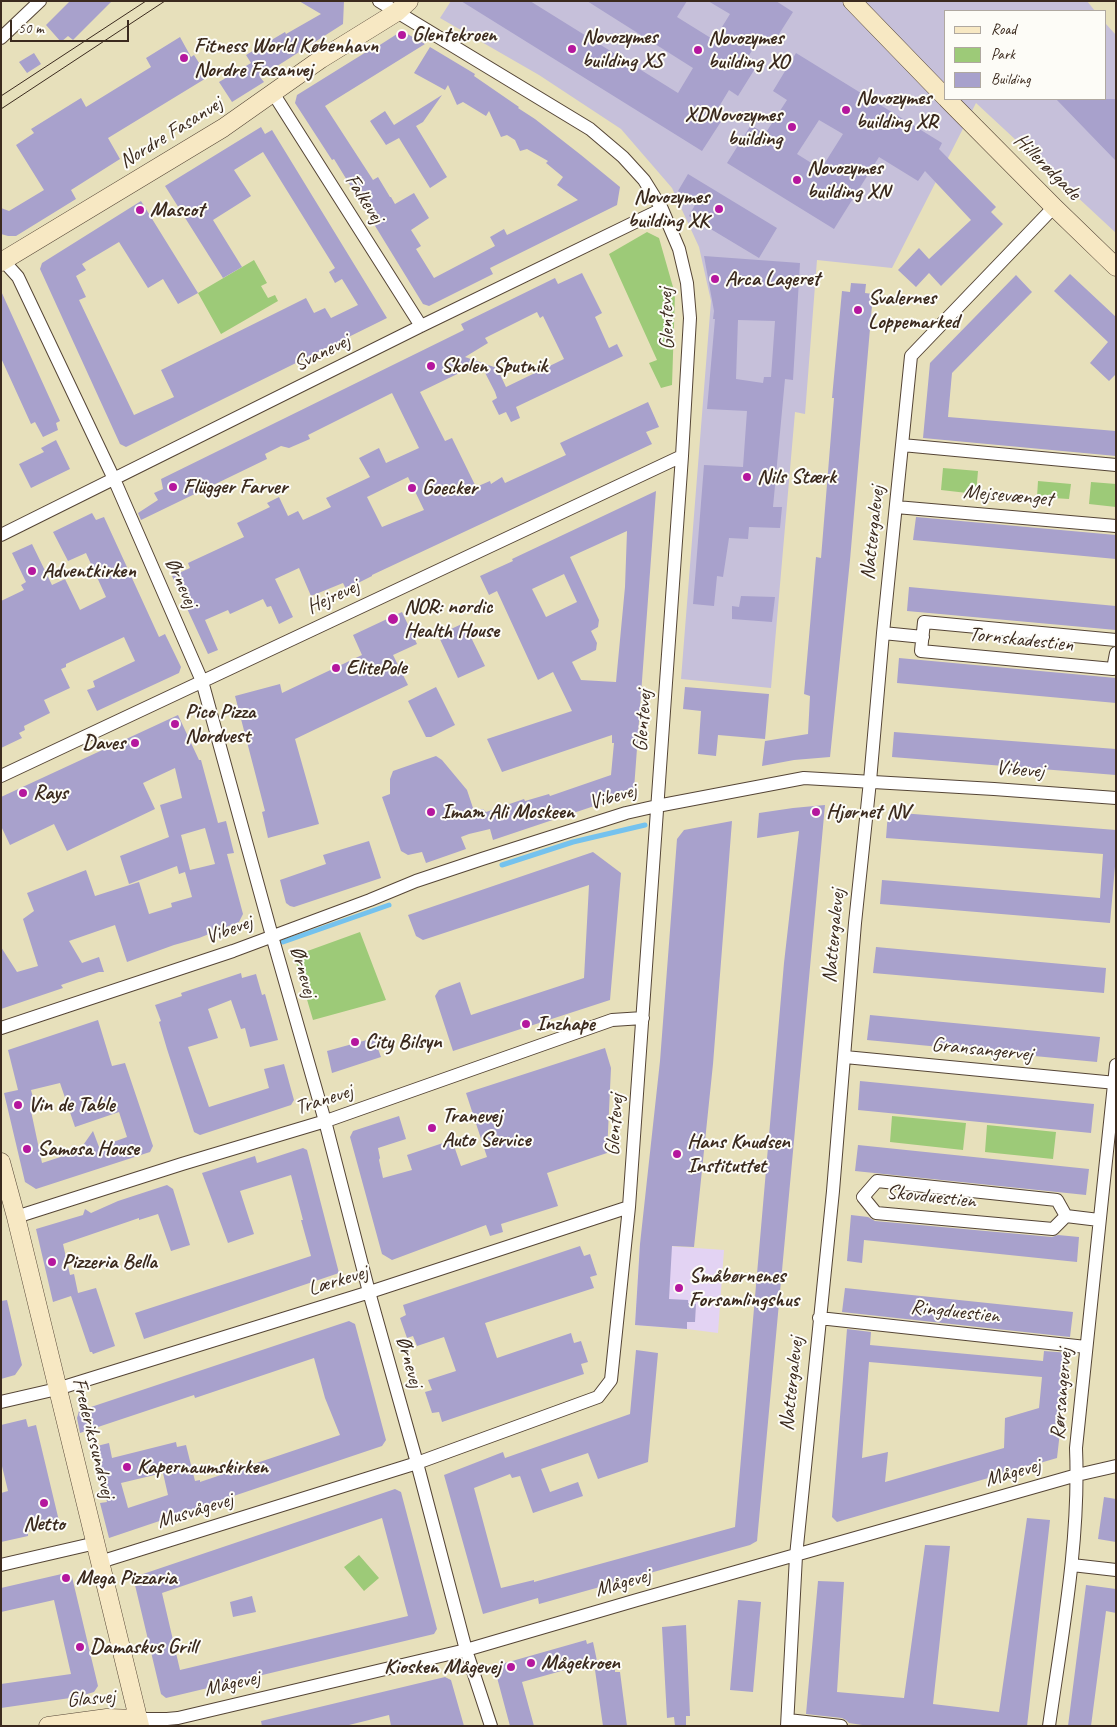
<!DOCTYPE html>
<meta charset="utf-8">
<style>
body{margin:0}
#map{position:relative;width:1117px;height:1727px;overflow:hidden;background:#e7e0bb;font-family:Caveat,sans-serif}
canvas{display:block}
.frame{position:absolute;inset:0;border:2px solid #3b2a1e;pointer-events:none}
.legend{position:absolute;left:944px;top:10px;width:162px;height:90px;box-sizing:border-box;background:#fdfcf7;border:1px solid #afa8a0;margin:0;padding:6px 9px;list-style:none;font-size:15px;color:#3b2a1e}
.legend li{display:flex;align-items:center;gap:10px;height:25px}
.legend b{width:25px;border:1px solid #afa8a0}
.scale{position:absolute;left:10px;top:20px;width:119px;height:22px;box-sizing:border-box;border:2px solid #3b2a1e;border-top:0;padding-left:6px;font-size:15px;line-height:18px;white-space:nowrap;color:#3b2a1e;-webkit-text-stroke:4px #fdfcf7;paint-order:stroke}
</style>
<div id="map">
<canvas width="1117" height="1727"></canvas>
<div class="frame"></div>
<ul class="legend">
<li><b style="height:6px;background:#f7e8c3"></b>Road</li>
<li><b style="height:14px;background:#9dca78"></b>Park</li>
<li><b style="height:14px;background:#a8a1cc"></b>Building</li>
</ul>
<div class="scale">50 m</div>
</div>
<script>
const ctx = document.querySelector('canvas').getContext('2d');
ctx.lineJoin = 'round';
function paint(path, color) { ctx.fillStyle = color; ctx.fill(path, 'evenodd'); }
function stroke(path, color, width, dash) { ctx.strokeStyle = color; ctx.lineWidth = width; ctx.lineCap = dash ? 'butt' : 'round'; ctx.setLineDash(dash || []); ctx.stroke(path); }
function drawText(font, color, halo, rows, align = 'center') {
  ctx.font = font + ' Caveat,sans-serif'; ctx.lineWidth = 4; ctx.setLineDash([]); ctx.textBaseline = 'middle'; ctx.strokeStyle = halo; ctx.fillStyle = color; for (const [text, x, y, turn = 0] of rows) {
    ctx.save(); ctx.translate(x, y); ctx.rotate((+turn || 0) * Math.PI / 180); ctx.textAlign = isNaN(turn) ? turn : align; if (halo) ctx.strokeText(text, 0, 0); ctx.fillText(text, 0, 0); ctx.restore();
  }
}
paint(new Path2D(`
 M 640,1244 L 724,1250 L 718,1333 L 687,1329 L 635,1325 Z`), '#e3d3f3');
paint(new Path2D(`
 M 451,1 L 1087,1 L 1095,11 L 946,11 L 946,99 L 1106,99 L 1106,24 L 1116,35 L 1116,233 L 976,103 L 892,268 L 817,260 L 805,414 L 795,412 L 771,688 L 681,679 L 711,301 L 699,247 L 672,188 L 621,129 L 539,75 L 440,18 Z`), '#c6c0da');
paint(new Path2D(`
 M 647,232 L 659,238 L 675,294 L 672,385 L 661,388 L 649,363 L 657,360 L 609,254 Z
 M 254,260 L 267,283 L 261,286 L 268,298 L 275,295 L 278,301 L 221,334 L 198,293 Z
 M 943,468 L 978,471 L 976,494 L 941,490 Z
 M 1038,481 L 1071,484 L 1069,499 L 1037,497 Z
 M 1091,482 L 1116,484 L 1116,507 L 1089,504 Z
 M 360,932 L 386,1000 L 313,1020 L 296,962 L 302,953 Z
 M 892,1116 L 966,1123 L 963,1150 L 890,1142 Z
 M 987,1125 L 1056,1132 L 1053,1159 L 985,1152 Z
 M 359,1555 L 379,1578 L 364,1591 L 344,1567 Z`), '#9dca78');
stroke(new Path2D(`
 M 502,865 L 573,842 L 645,825
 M 283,942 L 389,905`), '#74c2ee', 5);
paint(new Path2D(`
 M 70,1 L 112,1 L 73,40 L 68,36 L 61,42 L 46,25 Z
 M 299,1 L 344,1 L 343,24 L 260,77 L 264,82 L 232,102 L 219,82 L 251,63 L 246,55 L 285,32 L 286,34 L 321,14 Z
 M 461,1 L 530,1 L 678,93 L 693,68 L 587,1 L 687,1 L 677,17 L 714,40 L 730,14 L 708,1 L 776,1 L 793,12 L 774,42 L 762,35 L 746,60 L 756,67 L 738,96 L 729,90 L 714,115 L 722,120 L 702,151 Z
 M 404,32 L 425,44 L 325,106 L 373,180 L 378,177 L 390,197 L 391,197 L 395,204 L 414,193 L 429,218 L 411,230 L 421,246 L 416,249 L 434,278 L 495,246 L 490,237 L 504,229 L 507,235 L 578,200 L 557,185 L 563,177 L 546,163 L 548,161 L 527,149 L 520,151 L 515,140 L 507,135 L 501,137 L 489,111 L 486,116 L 463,102 L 457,105 L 448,85 L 445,90 L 414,73 L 430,47 L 475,74 L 474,76 L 519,107 L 518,108 L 535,119 L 581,155 L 620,187 L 617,205 L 490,268 L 493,274 L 429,306 L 423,304 L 334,159 L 332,160 L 295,103 L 297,95 L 371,49 L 372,50 L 397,34 Z
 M 180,37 L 191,57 L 194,55 L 208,77 L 108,138 L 120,159 L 71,190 L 76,199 L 16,236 L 8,236 L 1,234 L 1,208 L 9,211 L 44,190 L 16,145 L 34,133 L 31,129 L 81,98 L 86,107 L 151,67 L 146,58 Z
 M 34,53 L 41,64 L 27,73 L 19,62 Z
 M 796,53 L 942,143 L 939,149 L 996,207 L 991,212 L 1003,224 L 941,286 L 929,273 L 916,287 L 898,270 L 919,248 L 929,259 L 971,220 L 925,171 L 918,181 L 879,157 L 834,229 L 727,163 L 751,125 L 765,134 L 787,100 L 773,91 ZM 819,120 L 843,134 L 821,169 L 797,154 Z
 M 442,95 L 423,122 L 416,126 L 447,177 L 430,188 L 399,138 L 386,145 L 370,121 L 385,111 L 394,125 Z
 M 1056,99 L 1116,99 L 1116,161 Z
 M 261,127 L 265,134 L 272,130 L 387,318 L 126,447 L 120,444 L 40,269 L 42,263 L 141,201 L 198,293 L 178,304 L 163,279 L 148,288 L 119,242 L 82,264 L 86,270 L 76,276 L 86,297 L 79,300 L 134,415 L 174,397 L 161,370 L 306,298 L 314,313 L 325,308 L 331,318 L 358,305 L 342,279 L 335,283 L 329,272 L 335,268 L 263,152 L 234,170 L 251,196 L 213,220 L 242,267 L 223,278 L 165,186 Z
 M 688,174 L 777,228 L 759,258 L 689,216 L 696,203 L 678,191 Z
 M 704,256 L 800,263 L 793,380 L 785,379 L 773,507 L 782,507 L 780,528 L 749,527 L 748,539 L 729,538 L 723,577 L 717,576 L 714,606 L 693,604 L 704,465 L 743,467 L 747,411 L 707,409 L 715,319 L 713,319 L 714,311 ZM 738,320 L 775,321 L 771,377 L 764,377 L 763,383 L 736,379 Z
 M 582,273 L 602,313 L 595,317 L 609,348 L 617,344 L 623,356 L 516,407 L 520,418 L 511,422 L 506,412 L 499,415 L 492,401 L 497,398 L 495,392 L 480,363 L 420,392 L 445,441 L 452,438 L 476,487 L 490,481 L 491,484 L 502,477 L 505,483 L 566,455 L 560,443 L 648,402 L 659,427 L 646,432 L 652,444 L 372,575 L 372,576 L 346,589 L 343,583 L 311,596 L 299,568 L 275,579 L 293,617 L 279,624 L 271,606 L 267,607 L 263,599 L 230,614 L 228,610 L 205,620 L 218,650 L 208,654 L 172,576 L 190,568 L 188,563 L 244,537 L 237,523 L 270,507 L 267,503 L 279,497 L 288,516 L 298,511 L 303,520 L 331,507 L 326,498 L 370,477 L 359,458 L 379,448 L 386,463 L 419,448 L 392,393 L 308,435 L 310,439 L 289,448 L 281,446 L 265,454 L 267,459 L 141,520 L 138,513 L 158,500 L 154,493 L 163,489 L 161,479 L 464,330 L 461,324 L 555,278 L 558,284 ZM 537,312 L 540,318 L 543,316 L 564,359 L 506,387 L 497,368 L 465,357 L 488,343 L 485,338 ZM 408,477 L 424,510 L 382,527 L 367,497 Z
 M 1070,274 L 1116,317 L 1116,374 L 1109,381 L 1090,363 L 1108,342 L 1054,291 Z
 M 1016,275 L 1032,292 L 952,373 L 948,417 L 1116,431 L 1116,456 L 923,438 L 930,363 Z
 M 851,283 L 866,284 L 865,293 L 873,294 L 850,560 L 830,757 L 794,760 L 762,766 L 765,741 L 808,734 L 810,696 L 804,694 L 816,557 L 821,558 L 834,398 L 832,398 L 842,291 L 850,292 Z
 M 1,291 L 60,421 L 56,423 L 58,430 L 43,437 L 35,422 L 31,424 L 1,358 Z
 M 56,440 L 70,469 L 31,488 L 19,464 L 44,452 L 41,448 Z
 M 656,491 L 634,789 L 630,794 L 493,840 L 490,829 L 469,834 L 461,837 L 466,849 L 426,863 L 422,852 L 408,855 L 401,851 L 382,797 L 390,794 L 390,779 L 393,771 L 436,756 L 442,760 L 467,790 L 474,811 L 483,809 L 486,812 L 524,799 L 525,801 L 549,794 L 550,796 L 611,775 L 614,743 L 612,743 L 612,735 L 502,772 L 487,739 L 572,711 L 553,672 L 538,680 L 497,591 L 489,595 L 480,576 L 513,561 L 512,559 ZM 627,531 L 625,587 L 616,682 L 581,680 L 572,662 L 596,650 L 597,643 L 591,631 L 598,627 L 599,620 L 570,557 ZM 564,574 L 577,602 L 546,617 L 532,589 Z
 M 92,513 L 96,520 L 104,517 L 159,637 L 165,634 L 181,667 L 179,673 L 97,711 L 87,690 L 95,687 L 93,681 L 135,661 L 124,637 L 66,664 L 66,667 L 61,669 L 70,688 L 44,700 L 50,713 L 24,726 L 25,730 L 19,733 L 22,738 L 1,748 L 1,601 L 24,590 L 21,585 L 26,582 L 12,553 L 32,544 L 52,585 L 65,579 L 80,610 L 106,597 L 86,553 L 68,561 L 53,532 Z
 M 916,517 L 1116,535 L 1116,559 L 913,540 Z
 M 909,587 L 1116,606 L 1116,630 L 907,611 Z
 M 741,596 L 775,597 L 772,622 L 732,619 L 732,606 L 739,607 Z
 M 402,612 L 417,644 L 393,655 L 408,685 L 295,739 L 319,824 L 268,838 L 262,812 L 265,811 L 235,696 L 280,684 L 282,693 L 362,655 L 353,635 Z
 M 464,623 L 485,666 L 458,678 L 438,635 Z
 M 899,658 L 1116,678 L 1116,703 L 897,683 Z
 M 436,687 L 455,725 L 431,737 L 426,737 L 408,701 Z
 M 685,687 L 769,694 L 765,739 L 718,735 L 716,756 L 698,754 L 701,711 L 683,709 Z
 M 178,715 L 199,760 L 201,760 L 218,823 L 226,821 L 234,853 L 227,854 L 243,914 L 239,922 L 199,938 L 174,945 L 127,962 L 115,925 L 69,941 L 82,963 L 99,957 L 104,972 L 99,972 L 61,985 L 63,988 L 1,1009 L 1,947 L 17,972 L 38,966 L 23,919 L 34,911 L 27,893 L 86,870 L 95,896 L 139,882 L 149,914 L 172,907 L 171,903 L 192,897 L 185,872 L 179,874 L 177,866 L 129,884 L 120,856 L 169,837 L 160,805 L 182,798 L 175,768 L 143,783 L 155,809 L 67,851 L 54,824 L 10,845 L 1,826 L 1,797 ZM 205,828 L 215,864 L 190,870 L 181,835 Z
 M 894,732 L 1116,749 L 1116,775 L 892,757 Z
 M 825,805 L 757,1541 L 750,1545 L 539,1604 L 538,1598 L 483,1614 L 444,1475 L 503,1452 L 505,1458 L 630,1414 L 636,1350 L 658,1353 L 648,1462 L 598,1479 L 588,1453 L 541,1469 L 550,1492 L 578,1482 L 583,1496 L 533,1513 L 520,1476 L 512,1478 L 510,1474 L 474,1488 L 501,1588 L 534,1580 L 534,1582 L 735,1527 L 784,963 L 799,831 L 757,838 L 759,813 L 793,808 Z
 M 888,812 L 1116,830 L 1116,855 L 1110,923 L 880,904 L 882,880 L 1100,898 L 1103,854 L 886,838 Z
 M 732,821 L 713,1064 L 694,1247 L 672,1246 L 669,1299 L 688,1300 L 688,1303 L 696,1304 L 695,1322 L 687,1322 L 687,1329 L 635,1325 L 640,1244 L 660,1061 L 677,839 L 684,830 Z
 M 369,841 L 381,878 L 294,907 L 290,906 L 286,903 L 280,880 L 326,864 L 323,855 Z
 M 593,852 L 621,873 L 610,1000 L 453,1051 L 435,996 L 439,990 L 460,982 L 471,1015 L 584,978 L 589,885 L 423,940 L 416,936 L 408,915 Z
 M 876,947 L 1106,968 L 1104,993 L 873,973 Z
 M 241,973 L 242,978 L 256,974 L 262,995 L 265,994 L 278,1040 L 250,1047 L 245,1028 L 241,1029 L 231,1000 L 208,1009 L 218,1038 L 188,1047 L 209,1107 L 269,1088 L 264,1069 L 284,1064 L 294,1100 L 291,1105 L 200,1135 L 194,1132 L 167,1049 L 159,1022 L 161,1021 L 155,1005 L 182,996 L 181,993 Z
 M 870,1015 L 1100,1037 L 1097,1062 L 867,1040 Z
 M 98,1020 L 112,1066 L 125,1063 L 153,1146 L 150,1152 L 36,1189 L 25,1182 L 4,1093 L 18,1090 L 8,1050 ZM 60,1083 L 75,1127 L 119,1112 L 127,1137 L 99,1147 L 93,1131 L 79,1151 L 42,1163 L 31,1111 L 36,1109 L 31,1090 Z
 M 374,1038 L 381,1057 L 332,1073 L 327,1051 Z
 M 605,1048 L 611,1068 L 607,1153 L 547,1173 L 558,1206 L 501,1224 L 503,1232 L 490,1236 L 486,1225 L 392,1260 L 382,1254 L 350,1137 L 353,1131 L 399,1116 L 406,1139 L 378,1148 L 380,1158 L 379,1160 L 383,1178 L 412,1170 L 407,1155 L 452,1140 L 461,1166 L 487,1157 L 466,1093 Z
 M 860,1081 L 1094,1104 L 1091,1133 L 858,1110 Z
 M 858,1145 L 1089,1169 L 1086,1195 L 855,1171 Z
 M 303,1148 L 307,1150 L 339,1273 L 144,1339 L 135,1313 L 311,1256 L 301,1220 L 303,1220 L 291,1175 L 240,1191 L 254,1234 L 228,1243 L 202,1173 L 255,1156 L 257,1163 Z
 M 167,1185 L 173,1189 L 190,1245 L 171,1251 L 158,1214 L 139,1220 L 139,1218 L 63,1244 L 70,1275 L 74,1274 L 78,1293 L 96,1288 L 115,1346 L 93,1354 L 92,1352 L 90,1352 L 71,1296 L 53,1302 L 36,1229 L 83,1215 L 85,1209 L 91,1213 L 118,1201 Z
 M 851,1215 L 868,1217 L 875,1221 L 1052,1237 L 1058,1235 L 1079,1237 L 1077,1262 L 864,1240 L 862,1263 L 847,1261 Z
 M 580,1246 L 584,1256 L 590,1254 L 597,1275 L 590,1277 L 594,1288 L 485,1323 L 497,1358 L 571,1333 L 574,1343 L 581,1341 L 588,1362 L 581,1364 L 584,1374 L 442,1422 L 439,1412 L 432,1413 L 425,1392 L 432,1390 L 428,1380 L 456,1371 L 444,1337 L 417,1346 L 413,1336 L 407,1338 L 400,1318 L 406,1315 L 403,1305 Z
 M 845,1288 L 1073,1312 L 1070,1337 L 842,1312 Z
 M 7,1300 L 22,1365 L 15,1375 L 1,1379 L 1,1301 Z
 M 349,1321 L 355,1324 L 386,1440 L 382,1446 L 109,1538 L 100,1503 L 107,1502 L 93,1447 L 109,1443 L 112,1458 L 176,1442 L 177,1447 L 186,1445 L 195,1481 L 200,1480 L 200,1482 L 340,1435 L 325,1398 L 314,1358 L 195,1398 L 194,1395 L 80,1433 L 77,1418 L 79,1411 ZM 163,1473 L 168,1495 L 128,1508 L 121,1483 Z
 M 847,1329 L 871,1332 L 870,1345 L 1043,1361 L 1044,1351 L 1069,1353 L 1057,1458 L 837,1522 L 832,1517 ZM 869,1362 L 1042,1377 L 1039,1408 L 1005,1418 L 1004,1448 L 885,1482 L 888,1452 L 862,1458 Z
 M 26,1419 L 28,1427 L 36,1425 L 59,1521 L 41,1525 L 42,1528 L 28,1532 L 28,1536 L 1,1542 L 1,1493 L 8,1491 L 1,1462 L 1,1425 Z
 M 395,1489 L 401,1492 L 437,1629 L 434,1634 L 166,1698 L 161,1694 L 134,1581 L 137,1576 ZM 382,1518 L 408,1616 L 180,1670 L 162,1593 Z
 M 1104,1497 L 1116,1499 L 1116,1542 L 1098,1539 Z
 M 1027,1518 L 1050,1520 L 1027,1726 L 869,1726 L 849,1723 L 846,1720 L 842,1718 L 806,1714 L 818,1581 L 844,1582 L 837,1692 L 904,1698 L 925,1545 L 950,1546 L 933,1704 L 999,1712 Z
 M 66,1573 L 72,1577 L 98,1686 L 94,1692 L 77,1697 L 1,1708 L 1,1684 L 71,1674 L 54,1600 L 1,1612 L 1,1588 Z
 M 1086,1585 L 1116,1589 L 1116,1613 L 1106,1611 L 1091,1726 L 1068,1726 Z
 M 252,1596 L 256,1612 L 233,1617 L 230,1602 Z
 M 738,1600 L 761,1602 L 753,1692 L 730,1690 Z
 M 686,1625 L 690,1716 L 686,1716 L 686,1726 L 675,1726 L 674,1717 L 667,1718 L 662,1627 Z
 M 586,1640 L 587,1644 L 593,1642 L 597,1661 L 522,1682 L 534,1726 L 510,1726 L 495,1670 L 498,1665 Z
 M 615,1667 L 615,1672 L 620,1672 L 627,1726 L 603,1726 L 595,1670 Z
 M 445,1677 L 451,1680 L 464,1726 L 391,1726 L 389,1715 L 345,1726 L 262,1726 L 261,1721 Z`), '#a8a1cc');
const street = new Path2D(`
 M 1,38 L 40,1
 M 273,93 L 421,326
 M 1,258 L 18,277 L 114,479 L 202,681 L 272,936 L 325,1121 L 369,1292 L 417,1463 L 466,1650 L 491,1726
 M 902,445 L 1116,465
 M 896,507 L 1116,526
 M 1,535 L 421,326 L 662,209
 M 883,633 L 923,637
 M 1116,640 L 924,622 L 921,651 L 1113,669 L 1116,653
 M 1,776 L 682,456
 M 1,1028 L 233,951 L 370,900 L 416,881 L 482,859 L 626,813 L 657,806 L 804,778 L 994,789 L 1116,798
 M 845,1057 L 1116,1083
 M 1066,1216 L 1053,1229 L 876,1213 L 863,1197 L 877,1181 L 1057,1200 L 1066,1216 L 1099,1220
 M 16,1217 L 182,1164 L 329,1120 L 612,1020 L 643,1018
 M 819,1318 L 1086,1347
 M 1,1402 L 57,1389 L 373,1291 L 629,1207
 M 100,1562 L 417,1463 L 598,1397 L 611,1380 L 629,1207 L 682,456 L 690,318 L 687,283 L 679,249 L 662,209 L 644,180 L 623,157 L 590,129 L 379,1
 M 1,1565 L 96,1543
 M 1072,1565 L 1116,1570
 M 138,1719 L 167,1719 L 178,1718 L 466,1650 L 637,1600 L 1077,1475 L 1116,1466
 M 788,1720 L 841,1726
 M 787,1726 L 796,1556 L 833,1191 L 855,923 L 870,781 L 883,633 L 911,356 L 1054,207
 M 1049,1726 C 1062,1634 1080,1541 1076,1448 L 1116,1065`);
const secondary = new Path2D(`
 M 852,1 L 946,98
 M 947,99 L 1054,207 L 1116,267
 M 1,262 L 223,128 L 321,59 L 397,12 L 409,1
 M 1,1162 L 16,1217 L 140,1726
 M 48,1726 L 107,1718 L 138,1719`);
stroke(street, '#554536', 14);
stroke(secondary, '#554536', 19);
stroke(street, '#fff', 12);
stroke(secondary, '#f7e8c3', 18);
stroke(new Path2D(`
 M 1,96 L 146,1
 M 1,109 L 165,1`), '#3b2a1e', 1);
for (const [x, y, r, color] of [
 [402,35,5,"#b5179e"],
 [572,49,5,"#b5179e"],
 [698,50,5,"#b5179e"],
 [184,58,5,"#b5179e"],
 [846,110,5,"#b5179e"],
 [792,127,5,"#b5179e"],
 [797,180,5,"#b5179e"],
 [719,209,5,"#b5179e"],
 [140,210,5,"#b5179e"],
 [715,279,5,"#b5179e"],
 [858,310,5,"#b5179e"],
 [431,366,5,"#b5179e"],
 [747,477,5,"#b5179e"],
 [173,487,5,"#b5179e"],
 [412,488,5,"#b5179e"],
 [32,571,5,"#b5179e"],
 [393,619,6,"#b5179e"],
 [336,668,5,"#b5179e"],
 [175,724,5,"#b5179e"],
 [135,743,5,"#b5179e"],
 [23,793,5,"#b5179e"],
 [431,812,5,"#b5179e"],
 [816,812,5,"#b5179e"],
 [526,1024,5,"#b5179e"],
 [355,1042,5,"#b5179e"],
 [18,1105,5,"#b5179e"],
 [432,1128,5,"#b5179e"],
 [27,1149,5,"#b5179e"],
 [677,1154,5,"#b5179e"],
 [52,1262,5,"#b5179e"],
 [679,1288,5,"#b5179e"],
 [127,1467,5,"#b5179e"],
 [44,1503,5,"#b5179e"],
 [66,1578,5,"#b5179e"],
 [80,1647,5,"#b5179e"],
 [531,1663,5,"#b5179e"],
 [511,1667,5,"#b5179e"]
]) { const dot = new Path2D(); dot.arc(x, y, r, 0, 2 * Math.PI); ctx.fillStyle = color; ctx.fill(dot); stroke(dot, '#fdfcf7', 2); }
drawText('bold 21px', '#3b2a1e', '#fdfcf7', [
 ["Glentekroen",412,35],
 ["Novozymes",582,37],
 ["building XS",582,61],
 ["Novozymes",708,38],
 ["building XO",708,62],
 ["Fitness World København",194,46],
 ["Nordre Fasanvej",194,70],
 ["Novozymes",856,98],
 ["building XR",856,122],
 ["XDNovozymes",782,115,"right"],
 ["building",782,139,"right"],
 ["Novozymes",807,168],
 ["building XN",807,192],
 ["Novozymes",709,197,"right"],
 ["building XK",709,221,"right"],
 ["Mascot",150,210],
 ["Arca Lageret",725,279],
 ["Svalernes",868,298],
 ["Loppemarked",868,322],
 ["Skolen Sputnik",441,366],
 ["Nils Stærk",757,477],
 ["Flügger Farver",183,487],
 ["Goecker",422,488],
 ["Adventkirken",42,571],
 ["NOR: nordic",404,607],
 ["Health House",404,631],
 ["ElitePole",346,668],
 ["Pico Pizza",185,712],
 ["Nordvest",185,736],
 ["Daves",125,743,"right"],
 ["Rays",33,793],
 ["Imam Ali Moskeen",441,812],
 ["Hjørnet NV",826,812],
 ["Inzhape",536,1024],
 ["City Bilsyn",365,1042],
 ["Vin de Table",28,1105],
 ["Tranevej",442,1116],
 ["Auto Service",442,1140],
 ["Hans Knudsen",687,1142],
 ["Instituttet",687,1166],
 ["Samosa House",37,1149],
 ["Pizzeria Bella",62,1262],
 ["Småbørnenes",689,1276],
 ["Forsamlingshus",689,1300],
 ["Kapernaumskirken",137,1467],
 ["Netto",44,1524,"center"],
 ["Mega Pizzaria",76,1578],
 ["Damaskus Grill",90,1647],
 ["Mågekroen",541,1663],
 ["Kiosken Mågevej",501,1667,"right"]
], 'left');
drawText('21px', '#3b2a1e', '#fdfcf7', [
 ["Nordre Fasanvej",171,133,-32],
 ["Hillerødgade",1047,167,45],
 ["Falkevej",364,199,57],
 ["Glentevej",667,319,-92],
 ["Svanevej",322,353,-26],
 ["Mejsevænget",1008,496,5],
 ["Nattergalevej",873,533,-84],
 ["Ørnevej",181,583,66],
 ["Hejrevej",333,597,-25],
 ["Tornskadestien",1021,640,6],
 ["Glentevej",643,721,-86],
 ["Vibevej",1020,770,4],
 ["Vibevej",613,797,-16],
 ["Vibevej",229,930,-20],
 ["Nattergalevej",834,936,-85],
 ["Ørnevej",303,972,74],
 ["Gransangervej",982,1050,6],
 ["Tranevej",324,1100,-18],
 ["Glentevej",615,1125,-86],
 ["Skovduestien",931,1197,6],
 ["Lærkevej",338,1281,-17],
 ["Ringduestien",955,1312,6],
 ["Ørnevej",409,1362,74],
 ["Nattergalevej",792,1384,-84],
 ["Rørsangervej",1062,1394,-85],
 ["Frederikssundsvej",93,1438,76],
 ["Mågevej",1013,1473,-16],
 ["Musvågevej",195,1511,-17],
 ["Mågevej",623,1583,-16],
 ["Mågevej",232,1684,-13],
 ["Glasvej",91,1699,-5]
]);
</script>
